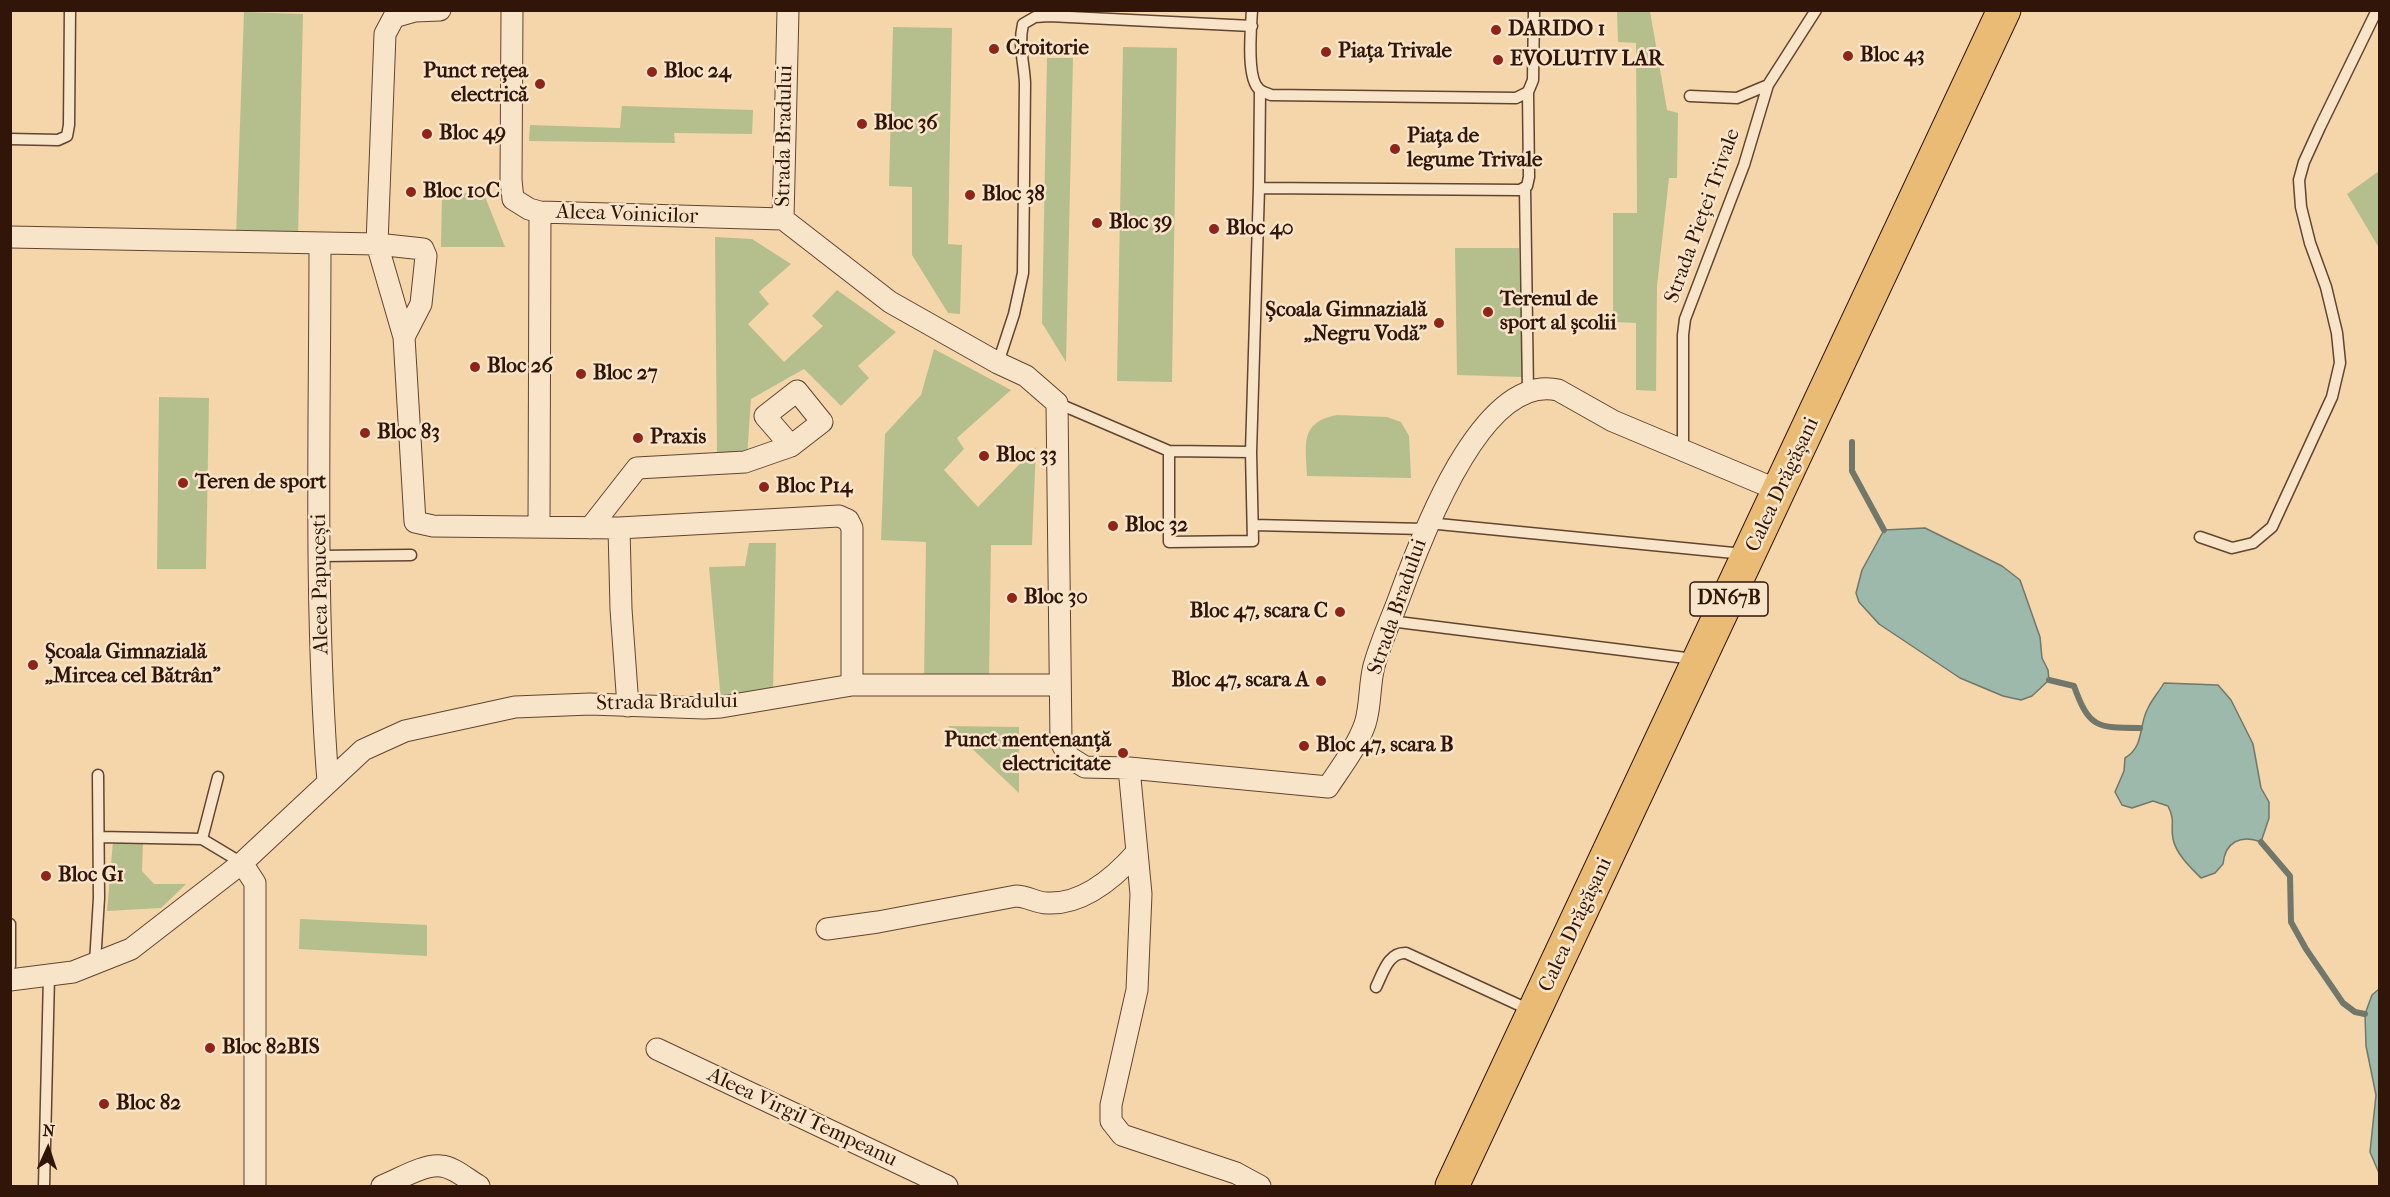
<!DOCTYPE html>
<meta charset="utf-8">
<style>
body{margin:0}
#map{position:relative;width:2390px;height:1197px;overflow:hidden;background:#f4d6aa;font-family:"IM FELL French Canon",serif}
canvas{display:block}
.frame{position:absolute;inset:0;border:12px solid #301508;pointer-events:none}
.north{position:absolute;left:18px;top:1119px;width:60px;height:60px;-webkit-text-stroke:4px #f8e4c8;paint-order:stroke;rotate:3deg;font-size:16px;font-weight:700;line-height:24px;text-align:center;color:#301508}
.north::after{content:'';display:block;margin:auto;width:21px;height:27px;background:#301508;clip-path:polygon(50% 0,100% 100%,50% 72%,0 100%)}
</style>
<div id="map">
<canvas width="2390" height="1197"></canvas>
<div class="frame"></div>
<div class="north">N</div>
</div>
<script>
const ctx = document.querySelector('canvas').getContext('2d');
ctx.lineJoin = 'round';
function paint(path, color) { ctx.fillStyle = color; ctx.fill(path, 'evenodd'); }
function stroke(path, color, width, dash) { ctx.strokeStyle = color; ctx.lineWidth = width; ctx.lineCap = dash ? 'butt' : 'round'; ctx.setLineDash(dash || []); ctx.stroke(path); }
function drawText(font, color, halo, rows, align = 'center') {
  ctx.font = font + ' "IM FELL French Canon",serif'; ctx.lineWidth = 5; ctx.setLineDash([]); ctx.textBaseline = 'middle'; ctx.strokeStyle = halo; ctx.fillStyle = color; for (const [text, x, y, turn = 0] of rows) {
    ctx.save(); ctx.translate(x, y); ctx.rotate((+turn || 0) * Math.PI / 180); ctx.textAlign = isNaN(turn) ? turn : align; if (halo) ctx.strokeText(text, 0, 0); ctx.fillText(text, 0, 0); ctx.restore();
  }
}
paint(new Path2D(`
 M 1617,11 L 1650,11 L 1667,110 L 1678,113 L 1677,178 L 1669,178 L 1657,286 L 1656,391 L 1636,390 L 1636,323 L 1613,322 L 1613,213 L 1637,213 L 1636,43 L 1618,42 Z
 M 244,12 L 303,14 L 298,237 L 236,236 Z
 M 893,27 L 952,28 L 948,244 L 962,245 L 960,314 L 948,313 L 912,255 L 912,187 L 889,186 Z
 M 1123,47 L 1177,48 L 1172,382 L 1117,381 Z
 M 1047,58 L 1073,58 L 1066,362 L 1042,323 Z
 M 622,106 L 753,110 L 752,134 L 674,133 L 675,143 L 529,141 L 530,125 L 620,128 Z
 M 2379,171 L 2379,248 L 2347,194 Z
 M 442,192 L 484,194 L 505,247 L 441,247 Z
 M 715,237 L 752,239 L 791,264 L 759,292 L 769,304 L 748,324 L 784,362 L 823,326 L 812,316 L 837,290 L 896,332 L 858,366 L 869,378 L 841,406 L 804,369 L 751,399 L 747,457 L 717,458 Z
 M 1455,248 L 1519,248 L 1522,377 L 1457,375 Z
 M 934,349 L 1011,390 L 957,438 L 964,449 L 944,470 L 978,507 L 1036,447 L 1032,545 L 991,545 L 989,681 L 924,680 L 926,542 L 881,540 L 885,434 L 921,395 Z
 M 159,397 L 209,398 L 206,569 L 157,569 Z
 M 1337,415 L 1387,417 L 1401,422 L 1409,436 L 1411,478 L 1307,476 C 1306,445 1299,422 1337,415 Z
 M 749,543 L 776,543 L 773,694 L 721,702 L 709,567 L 745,566 Z
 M 948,726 L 1019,727 L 1019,793 Z
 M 113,841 L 143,841 L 142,871 L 154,884 L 186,884 L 161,908 L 107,911 Z
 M 300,919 L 427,925 L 427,956 L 299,949 Z`), '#b5bf8d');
const water = new Path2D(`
 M 1925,528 L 2002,566 L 2020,580 L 2040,637 L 2042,658 L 2048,670 L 2049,680 L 2032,696 L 2021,700 L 2003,696 L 1960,678 L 1879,624 L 1859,602 L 1856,593 L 1862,570 L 1884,530 Z
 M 2164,683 L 2218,685 L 2231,700 L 2253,744 L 2261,788 L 2269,802 L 2269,818 L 2261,842 C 2241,834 2225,842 2223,864 L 2215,873 L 2201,878 C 2191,868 2176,854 2173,839 C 2170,825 2176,822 2168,806 L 2153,801 L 2132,808 L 2122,805 L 2115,792 L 2124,771 L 2125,758 C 2145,746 2138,726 2148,708 C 2152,699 2159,692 2164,683 Z
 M 2379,989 L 2379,1173 L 2370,1152 L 2376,1095 L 2366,1046 L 2365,1014 L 2372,995 Z`);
paint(water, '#9cb9ac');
stroke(water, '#71776a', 1.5);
stroke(new Path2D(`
 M 1852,442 L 1852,471 L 1884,530
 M 2049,680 L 2074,686 C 2089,728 2097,728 2140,728
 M 2261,842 L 2290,876 L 2291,922 L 2306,949 L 2343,1003 L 2355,1012 L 2365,1014`), '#71776a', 6);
const lane = new Path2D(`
 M 1252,10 C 1251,28 1246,78 1259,89 C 1262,92 1267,93 1271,95 L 1516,98 L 1528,92 L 1533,80 L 1534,10
 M 1260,91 L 1259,188 L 1520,190 L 1527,186 L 1529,177 L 1528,92
 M 1690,96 L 1737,98 L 1768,85
 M 10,139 L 58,140 L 67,136 L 69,125 L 70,10
 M 1525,188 L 1528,392
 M 998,363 L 1014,314 L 1023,273 L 1025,83 C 1024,62 1018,45 1023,24 L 1035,17 L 1049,16 L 1252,26
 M 1057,403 L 1169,451
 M 1683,450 L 1683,335 L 1685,319 L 1744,165 L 1768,85 L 1816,10
 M 1251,452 L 1169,451 L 1169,542 L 1253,541 L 1251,452 L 1259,188
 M 1428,523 L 1744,554
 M 1253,525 L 1424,529
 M 2200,537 L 2232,548 L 2253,543 L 2272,527 L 2332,397 L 2340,363 L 2337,333 L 2326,287 L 2310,243 L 2301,207 L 2299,180 L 2304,162 L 2320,127 L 2377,10
 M 320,556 L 411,555
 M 1390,621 L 1694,659
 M 218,777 L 202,839 L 242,863
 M 99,837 L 202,839
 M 10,924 L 10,966
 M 95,963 L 99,898 L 98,775
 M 1376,987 C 1383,973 1388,952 1406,953 L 1532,1011
 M 44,1186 L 49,976`);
const street = new Path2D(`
 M 512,11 L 511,180 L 513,199 L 529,209 L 540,212 L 783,219
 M 783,219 L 890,302 L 998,363 L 1026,376 L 1057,403 L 1061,742 L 1069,757 L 1085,767 L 1129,768 L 1328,787 C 1341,767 1357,747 1365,724 C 1371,706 1369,685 1374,666 C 1380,644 1390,622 1398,601 C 1418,546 1480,372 1558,390 L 1613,421 L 1780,491
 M 783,219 L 788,10
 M 10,237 L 377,244 L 385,34 L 394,17 L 415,11 L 440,10
 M 320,243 C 320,422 314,603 328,782
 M 404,337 L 377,244 L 423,249 L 426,256 L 421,304 L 404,337 L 415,522 L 433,526 L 619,528 L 839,516 L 848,520 L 852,528 L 852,685
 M 539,527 L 540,212
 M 590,528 L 637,468 L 745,462 L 791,446 L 822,422 L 797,391 L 765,416 L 791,446
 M 619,528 L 621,609 L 628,706
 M 1129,768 L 1141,894 L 1137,990 L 1111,1105 L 1111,1121 L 1122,1135 L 1236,1173 L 1260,1186
 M 242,863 L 255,883 L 255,1186
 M 827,929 L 878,922 L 1016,896 C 1027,896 1036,903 1047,903 C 1083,905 1115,877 1137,852
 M 10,980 L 73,972 L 131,949 L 242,863 L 363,750 L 405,731 L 515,707 L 590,704 L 704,708 L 721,707 L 852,685 L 1060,685
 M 657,1049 L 947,1186
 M 382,1186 C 398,1180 423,1164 441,1166 C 454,1167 468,1180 479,1186`);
const primary = new Path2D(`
 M 1452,1186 L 2004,10`);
stroke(lane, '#614530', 13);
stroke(street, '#614530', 23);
stroke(primary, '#301508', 35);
stroke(lane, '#f8e4c8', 10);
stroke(street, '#f8e4c8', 21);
stroke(primary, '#eabb75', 33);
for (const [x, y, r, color] of [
 [1496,30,6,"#8f2418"],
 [994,49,6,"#8f2418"],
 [1326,52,6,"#8f2418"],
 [1848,56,6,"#8f2418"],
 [1498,60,6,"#8f2418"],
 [652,72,6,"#8f2418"],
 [540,84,6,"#8f2418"],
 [862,124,6,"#8f2418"],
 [427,134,6,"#8f2418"],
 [1395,149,6,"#8f2418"],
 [411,192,6,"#8f2418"],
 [970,195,6,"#8f2418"],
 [1097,223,6,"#8f2418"],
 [1214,229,6,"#8f2418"],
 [1488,312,6,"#8f2418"],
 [1439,323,6,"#8f2418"],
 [475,367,6,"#8f2418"],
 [581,374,6,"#8f2418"],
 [365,433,6,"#8f2418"],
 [638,438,6,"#8f2418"],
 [984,456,6,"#8f2418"],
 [183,483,6,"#8f2418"],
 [764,487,6,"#8f2418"],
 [1113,526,6,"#8f2418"],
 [1012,598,6,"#8f2418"],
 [1340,612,6,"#8f2418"],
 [33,665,6,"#8f2418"],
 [1321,681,6,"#8f2418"],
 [1304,746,6,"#8f2418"],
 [1123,753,6,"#8f2418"],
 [46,876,6,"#8f2418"],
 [210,1048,6,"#8f2418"],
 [104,1104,6,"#8f2418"]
]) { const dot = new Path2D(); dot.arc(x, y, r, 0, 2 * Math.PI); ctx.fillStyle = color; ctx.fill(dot); stroke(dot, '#f8e4c8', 2); }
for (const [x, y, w] of [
 [1729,599,78]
]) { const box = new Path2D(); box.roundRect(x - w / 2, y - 17, w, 34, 4.5); ctx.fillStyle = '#f8e4c8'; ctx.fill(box); stroke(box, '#301508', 1.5); }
drawText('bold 20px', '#301508', null, [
 ["DN67B",1729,599]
]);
drawText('bold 21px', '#301508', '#f8e4c8', [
 ["DARIDO 1",1508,30],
 ["Croitorie",1006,49],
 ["Piața Trivale",1338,52],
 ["Bloc 43",1860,56],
 ["EVOLUTIV LAR",1510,60],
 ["Punct rețea",528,72,"right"],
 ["electrică",528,96,"right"],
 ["Bloc 24",664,72],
 ["Bloc 36",874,124],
 ["Bloc 49",439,134],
 ["Piața de",1407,137],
 ["legume Trivale",1407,161],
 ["Bloc 10C",423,192],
 ["Bloc 38",982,195],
 ["Bloc 39",1109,223],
 ["Bloc 40",1226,229],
 ["Terenul de",1500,300],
 ["sport al școlii",1500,324],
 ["Școala Gimnazială",1427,311,"right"],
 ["„Negru Vodă”",1427,335,"right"],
 ["Bloc 26",487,367],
 ["Bloc 27",593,374],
 ["Bloc 83",377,433],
 ["Praxis",650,438],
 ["Bloc 33",996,456],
 ["Teren de sport",195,483],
 ["Bloc P14",776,487],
 ["Bloc 32",1125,526],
 ["Bloc 30",1024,598],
 ["Bloc 47, scara C",1328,612,"right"],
 ["Școala Gimnazială",45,653],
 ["„Mircea cel Bătrân”",45,677],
 ["Bloc 47, scara A",1309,681,"right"],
 ["Punct mentenanță",1111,741,"right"],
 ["electricitate",1111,765,"right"],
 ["Bloc 47, scara B",1316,746],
 ["Bloc G1",58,876],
 ["Bloc 82BIS",222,1048],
 ["Bloc 82",116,1104]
], 'left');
drawText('21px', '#301508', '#f8e4c8', [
 ["Strada Bradului",785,136,-89],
 ["Aleea Voinicilor",627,215,2],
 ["Strada Pieței Trivale",1703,216,-70],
 ["Calea Drăgășani",1783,485,-65],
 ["Aleea Papucești",321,584,-91],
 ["Strada Bradului",1398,607,-71],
 ["Strada Bradului",667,703,-1],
 ["Calea Drăgășani",1576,925,-65],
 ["Aleea Virgil Tempeanu",802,1118,25]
]);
</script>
